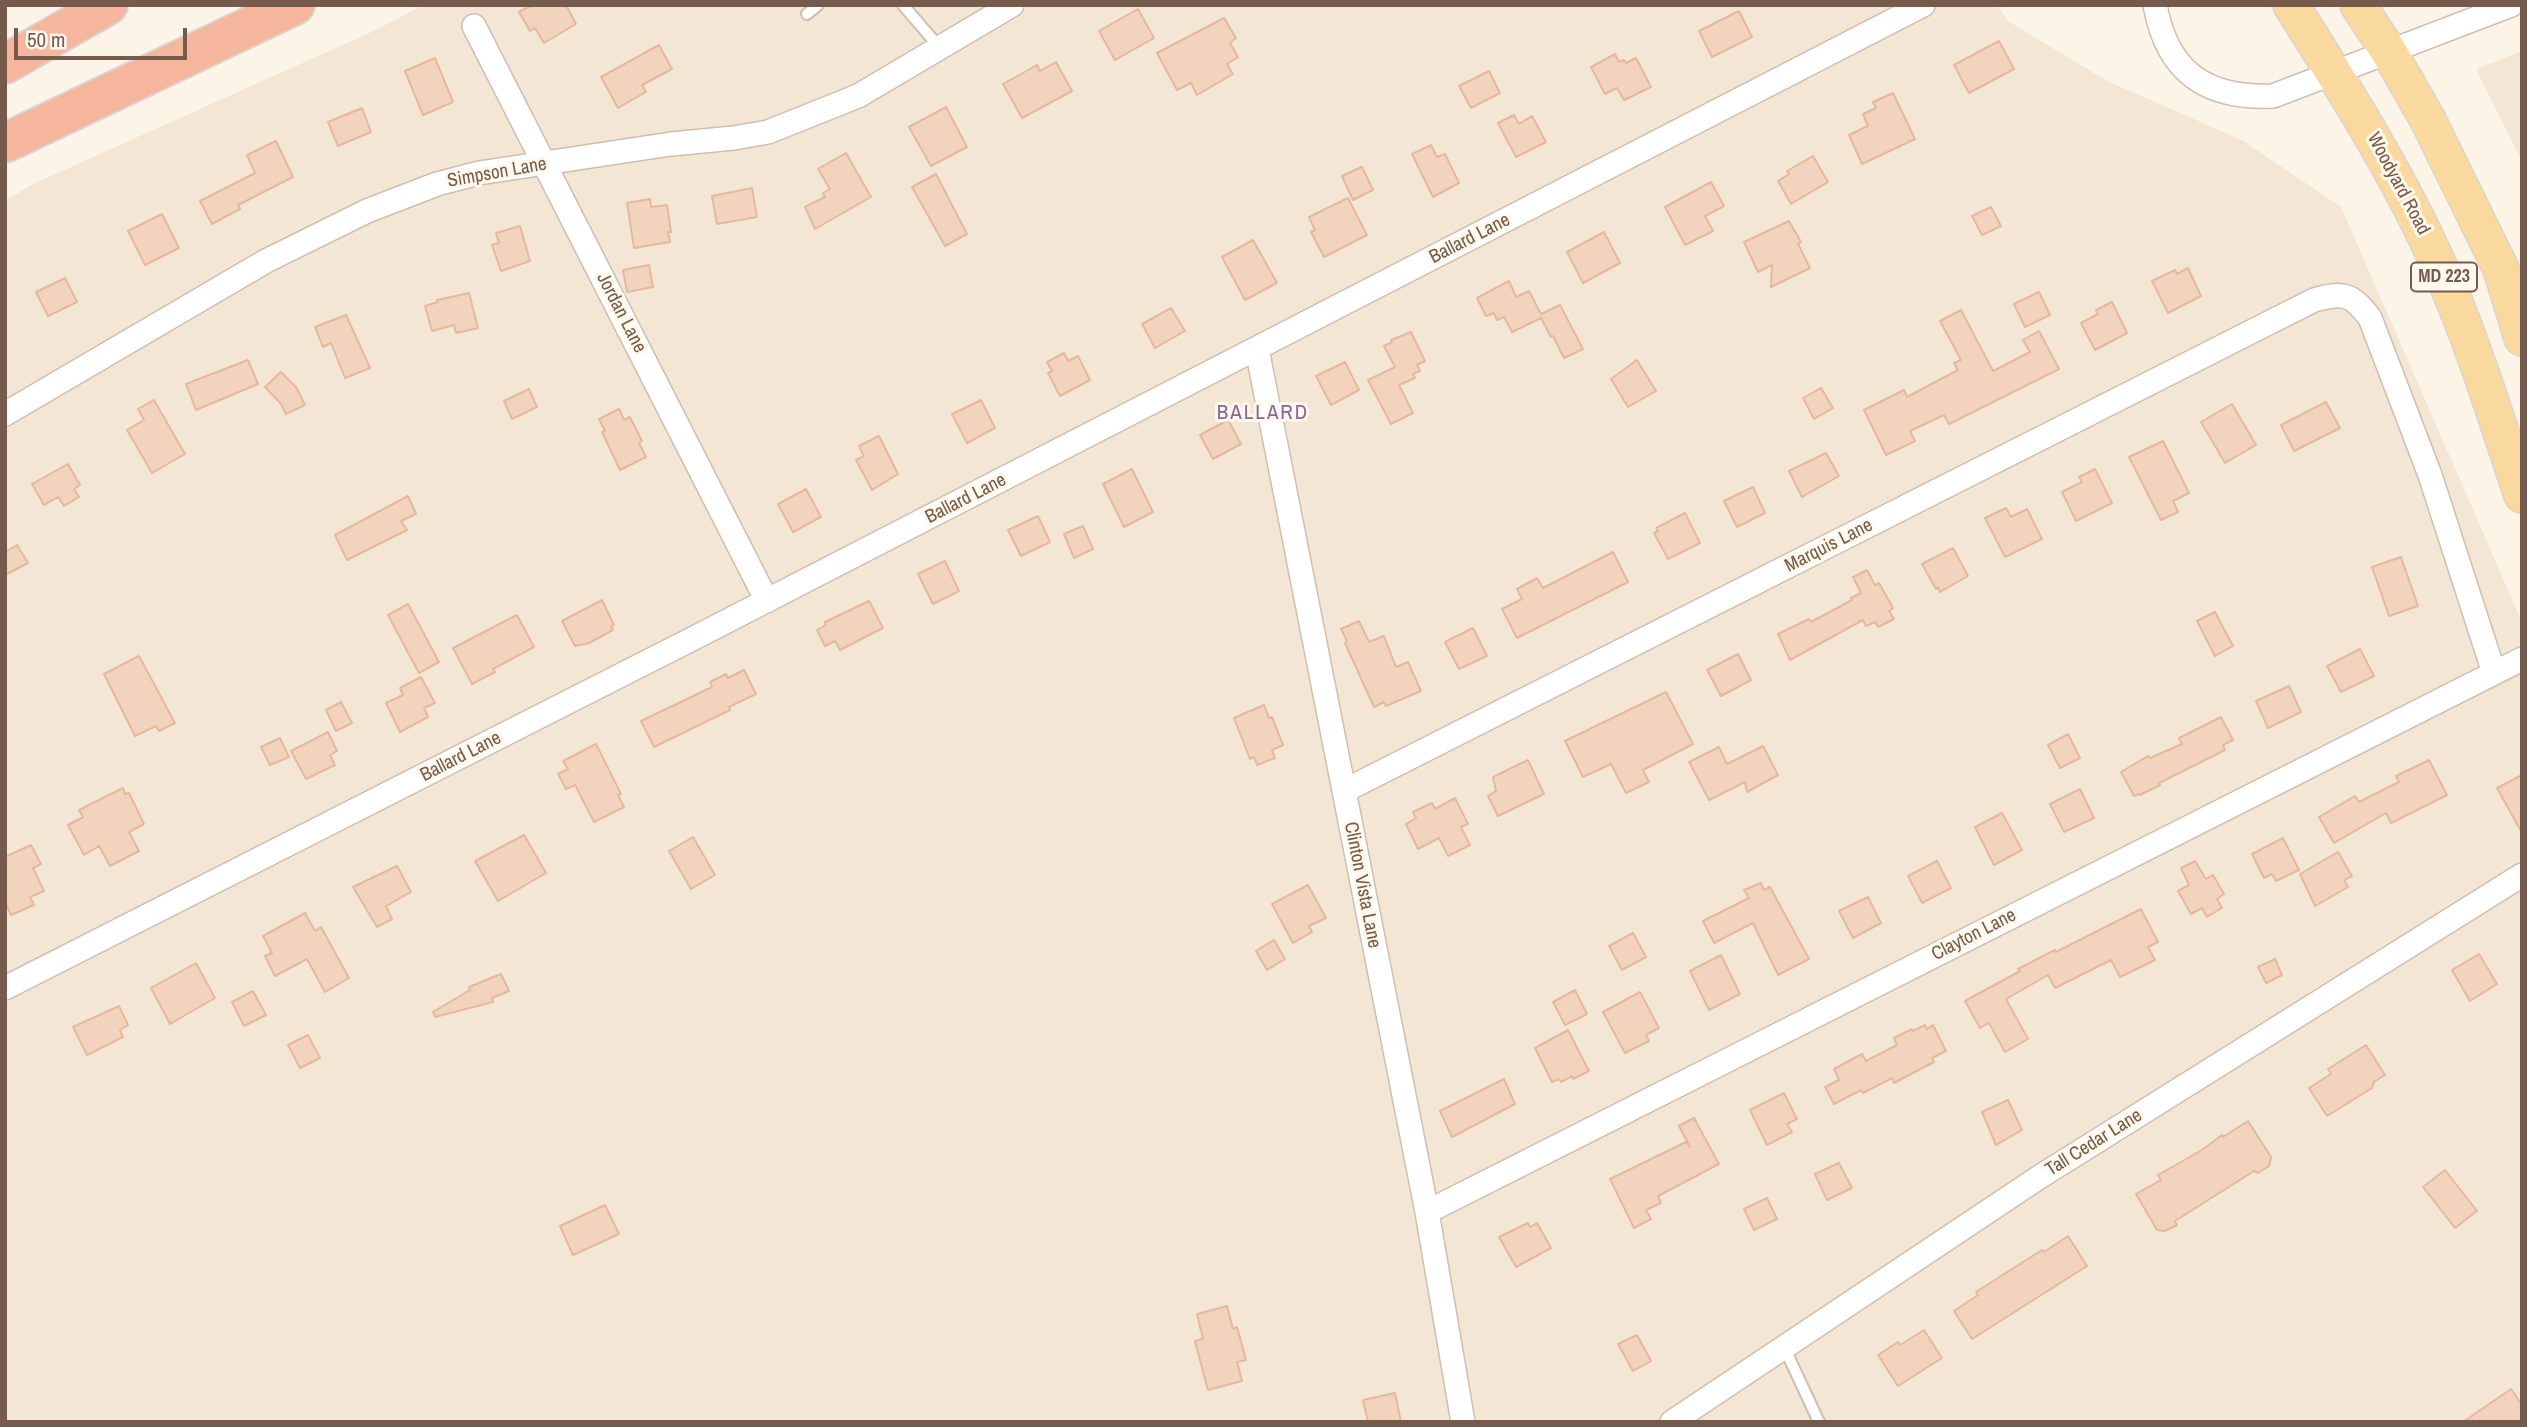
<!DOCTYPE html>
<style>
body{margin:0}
#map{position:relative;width:2527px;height:1427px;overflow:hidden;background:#fcf4e6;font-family:"Archivo Narrow",sans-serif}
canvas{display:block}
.frame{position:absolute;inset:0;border:7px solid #765a4b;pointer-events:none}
.scale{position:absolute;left:14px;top:28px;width:173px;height:32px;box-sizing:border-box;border:4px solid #765a4b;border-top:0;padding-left:9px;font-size:21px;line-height:24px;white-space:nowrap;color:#765a4b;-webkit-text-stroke:5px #fff8ec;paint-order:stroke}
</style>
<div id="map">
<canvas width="2527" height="1427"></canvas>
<div class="frame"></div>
<div class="scale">50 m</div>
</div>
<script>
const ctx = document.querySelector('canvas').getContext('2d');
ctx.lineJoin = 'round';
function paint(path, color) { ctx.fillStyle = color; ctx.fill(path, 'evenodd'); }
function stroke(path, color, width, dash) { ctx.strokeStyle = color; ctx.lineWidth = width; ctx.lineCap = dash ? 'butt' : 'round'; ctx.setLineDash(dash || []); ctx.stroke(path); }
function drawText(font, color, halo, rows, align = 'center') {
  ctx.font = font + ' "Archivo Narrow",sans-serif'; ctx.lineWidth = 6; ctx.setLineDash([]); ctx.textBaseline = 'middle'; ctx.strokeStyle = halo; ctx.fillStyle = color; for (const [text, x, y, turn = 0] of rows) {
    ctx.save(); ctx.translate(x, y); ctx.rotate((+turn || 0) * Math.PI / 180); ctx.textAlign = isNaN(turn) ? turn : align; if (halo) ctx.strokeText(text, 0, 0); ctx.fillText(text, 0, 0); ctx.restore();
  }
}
paint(new Path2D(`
 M 423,5 L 1997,5 L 2008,21 L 2107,81 L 2242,140 L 2341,207 L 2522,622 L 2522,1422 L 5,1422 L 5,201 L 33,184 L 376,30 Z
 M 2522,51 L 2522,162 L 2476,69 Z`), '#f4e6d4');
const building = new Path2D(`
 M 532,5 L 566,5 L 576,24 L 544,43 L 535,28 L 530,31 L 519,12 Z
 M 1138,9 L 1154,38 L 1115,60 L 1099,31 Z
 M 1739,11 L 1752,37 L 1712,57 L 1699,31 Z
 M 1224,18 L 1236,38 L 1230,43 L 1238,57 L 1227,64 L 1233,74 L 1197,95 L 1191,83 L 1177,90 L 1157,53 Z
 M 1999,41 L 2014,69 L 1969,93 L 1954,65 Z
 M 659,45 L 672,69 L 642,85 L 646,92 L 618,108 L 601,77 Z
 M 1615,54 L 1619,62 L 1624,60 L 1626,63 L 1636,58 L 1651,87 L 1624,100 L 1617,88 L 1605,94 L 1591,67 Z
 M 435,58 L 453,102 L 423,115 L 405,71 Z
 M 1056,62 L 1072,91 L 1022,118 L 1003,84 L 1037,65 L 1040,71 Z
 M 1489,71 L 1500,93 L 1471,108 L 1459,86 Z
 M 1893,93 L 1915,139 L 1862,164 L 1849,135 L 1868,126 L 1863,114 L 1876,108 L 1873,102 Z
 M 946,107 L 967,147 L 931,166 L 909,127 Z
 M 362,108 L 371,132 L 338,146 L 328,122 Z
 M 1514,115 L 1519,124 L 1532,116 L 1546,142 L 1516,157 L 1498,123 Z
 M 276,141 L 293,177 L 238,205 L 240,209 L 212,224 L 200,201 L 255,173 L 247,155 Z
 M 1431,145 L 1437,157 L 1445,154 L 1459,183 L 1433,197 L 1412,154 Z
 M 846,153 L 871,197 L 815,229 L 805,207 L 825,197 L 823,193 L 830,189 L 818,169 Z
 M 1813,156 L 1828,182 L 1791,204 L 1778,181 L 1789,174 L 1787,171 Z
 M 1362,167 L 1373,190 L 1353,200 L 1342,176 Z
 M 936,174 L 967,234 L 945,246 L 912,187 Z
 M 1711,182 L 1724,206 L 1705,216 L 1713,231 L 1685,245 L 1665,207 Z
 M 752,188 L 757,217 L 717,224 L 712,196 Z
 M 1348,198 L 1367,235 L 1324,257 L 1311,232 L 1315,230 L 1309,217 Z
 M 650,199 L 651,207 L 667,205 L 671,232 L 668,232 L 670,242 L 634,248 L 627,203 Z
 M 1991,207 L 2001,226 L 1982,235 L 1972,216 Z
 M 162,214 L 179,248 L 145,265 L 128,231 Z
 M 1789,221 L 1801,242 L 1798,244 L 1810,268 L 1771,287 L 1772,265 L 1758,272 L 1744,242 Z
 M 520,226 L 530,261 L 501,271 L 492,245 L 499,243 L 496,233 Z
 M 1604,232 L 1620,263 L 1583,283 L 1567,252 Z
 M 1253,240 L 1277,283 L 1245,300 L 1222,257 Z
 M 649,265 L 653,287 L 627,292 L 623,270 Z
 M 2188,268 L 2201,296 L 2168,313 L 2152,281 L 2175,270 L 2177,274 Z
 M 65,278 L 77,302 L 48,316 L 36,292 Z
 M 1509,281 L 1516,297 L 1529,291 L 1541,314 L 1560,305 L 1583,349 L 1564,358 L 1553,336 L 1551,337 L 1541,318 L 1512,332 L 1504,317 L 1497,320 L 1494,313 L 1486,316 L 1477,298 Z
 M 2039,292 L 2050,315 L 2025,327 L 2014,304 Z
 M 469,293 L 478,328 L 456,333 L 454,325 L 432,331 L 425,306 L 438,302 L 437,300 Z
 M 2112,302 L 2127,333 L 2095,350 L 2081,323 L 2098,314 L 2096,310 Z
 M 1171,308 L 1185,331 L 1155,348 L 1142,324 Z
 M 1961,310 L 1993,371 L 2030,352 L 2023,340 L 2039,331 L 2059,369 L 1949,424 L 1944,415 L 1910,431 L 1915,441 L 1886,455 L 1864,410 L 1904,390 L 1907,397 L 1958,370 L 1954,363 L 1961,360 L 1940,321 Z
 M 346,315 L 370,368 L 345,378 L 331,343 L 323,347 L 315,327 Z
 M 1411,332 L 1425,361 L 1417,365 L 1420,371 L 1413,374 L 1415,378 L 1399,385 L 1413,413 L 1391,424 L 1368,380 L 1395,367 L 1384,346 L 1392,342 L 1391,340 Z
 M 1064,353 L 1068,361 L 1078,356 L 1090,380 L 1060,396 L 1048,373 L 1052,371 L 1047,362 Z
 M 248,360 L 258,384 L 196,410 L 186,384 Z
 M 1637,360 L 1656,391 L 1628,407 L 1611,379 Z
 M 1345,362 L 1359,390 L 1331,405 L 1316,376 Z
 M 281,372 L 296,387 L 305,405 L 286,414 L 281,404 L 265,387 Z
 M 1821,388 L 1833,408 L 1814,419 L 1803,398 Z
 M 529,389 L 537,407 L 512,419 L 504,401 Z
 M 154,400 L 185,454 L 152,473 L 127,430 L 144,420 L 138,409 Z
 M 981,400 L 995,428 L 967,443 L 952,414 Z
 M 2326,402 L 2340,428 L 2294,451 L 2281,425 Z
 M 2232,404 L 2256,445 L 2225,463 L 2201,422 Z
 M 619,409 L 624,420 L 630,417 L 642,441 L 639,443 L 646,457 L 620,470 L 602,432 L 605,431 L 599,419 Z
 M 1228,420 L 1241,444 L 1213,459 L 1200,435 Z
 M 879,436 L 898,474 L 872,490 L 856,460 L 864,456 L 859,446 Z
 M 2163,441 L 2189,493 L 2173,501 L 2178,512 L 2161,520 L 2129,457 Z
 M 1826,453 L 1839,476 L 1802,497 L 1789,471 Z
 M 68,464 L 80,485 L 74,489 L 79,497 L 64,506 L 58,497 L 44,505 L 32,484 Z
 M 1132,469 L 1153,512 L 1124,527 L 1103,484 Z
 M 2095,469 L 2112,503 L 2076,521 L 2062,492 L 2082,482 L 2079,477 Z
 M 1753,487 L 1765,513 L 1737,527 L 1724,501 Z
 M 806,489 L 821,517 L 793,532 L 778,504 Z
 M 408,496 L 416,514 L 401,521 L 407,530 L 347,560 L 335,535 Z
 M 2006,508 L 2011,517 L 2027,509 L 2042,539 L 2005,557 L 1985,518 Z
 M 1685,513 L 1700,543 L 1668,559 L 1654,533 L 1658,531 L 1656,528 Z
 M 1038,516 L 1050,542 L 1021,556 L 1008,530 Z
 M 1083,526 L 1093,549 L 1074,558 L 1064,534 Z
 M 17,545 L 28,563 L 5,575 L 5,552 Z
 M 1953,548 L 1968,576 L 1940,592 L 1938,587 L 1936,589 L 1922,564 Z
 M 1613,552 L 1628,582 L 1517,638 L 1502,609 L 1522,599 L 1517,589 L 1537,578 L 1543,588 Z
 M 2401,557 L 2418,606 L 2389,616 L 2372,567 Z
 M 945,561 L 959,591 L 933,604 L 918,574 Z
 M 1867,570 L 1875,585 L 1879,583 L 1893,608 L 1889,611 L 1894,619 L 1878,627 L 1875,622 L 1866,626 L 1863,620 L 1790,660 L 1778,634 L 1809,619 L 1811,622 L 1852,600 L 1851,598 L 1861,593 L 1853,577 Z
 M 602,600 L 614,625 L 611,626 L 613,630 L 589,643 L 575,646 L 562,621 Z
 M 869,601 L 883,628 L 840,650 L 835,641 L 825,646 L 817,630 L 826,625 L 825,622 Z
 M 408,604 L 439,662 L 419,673 L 388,615 Z
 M 2215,612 L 2233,646 L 2215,656 L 2197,621 Z
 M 517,615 L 534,647 L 493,669 L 495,672 L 472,684 L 453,648 Z
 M 1359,621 L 1369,642 L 1384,636 L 1396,667 L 1408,662 L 1421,691 L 1386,706 L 1384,702 L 1374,707 L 1345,643 L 1347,641 L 1341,629 Z
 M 1473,628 L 1487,656 L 1459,669 L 1445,642 Z
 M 2360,649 L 2374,676 L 2341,692 L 2327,666 Z
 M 1738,654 L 1751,680 L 1721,696 L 1707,670 Z
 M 139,656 L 175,723 L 159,731 L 156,726 L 135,736 L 104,674 Z
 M 744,670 L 756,694 L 729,707 L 730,710 L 654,747 L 641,721 L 712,687 L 710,682 L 726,674 L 728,678 Z
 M 421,677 L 435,703 L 424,708 L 428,717 L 400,732 L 386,703 L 403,695 L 400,688 Z
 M 2289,686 L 2301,712 L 2268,728 L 2256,701 Z
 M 1666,692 L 1693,744 L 1643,770 L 1649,782 L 1626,793 L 1611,764 L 1583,777 L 1565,741 Z
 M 341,702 L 352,723 L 336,731 L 326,710 Z
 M 1264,705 L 1269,718 L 1272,717 L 1283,745 L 1272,750 L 1275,758 L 1257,765 L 1254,757 L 1250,759 L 1234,718 Z
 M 2221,717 L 2233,740 L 2223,745 L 2225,750 L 2159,783 L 2160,785 L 2140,795 L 2139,794 L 2134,796 L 2121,772 L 2148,756 L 2150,758 L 2182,744 L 2179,738 Z
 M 328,732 L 337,751 L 330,755 L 335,765 L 306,779 L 291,751 Z
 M 2068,734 L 2080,758 L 2060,768 L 2048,745 Z
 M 280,738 L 289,757 L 270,765 L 261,747 Z
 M 596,744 L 621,794 L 618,795 L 624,807 L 594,822 L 575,785 L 566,789 L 558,774 L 568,769 L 563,761 Z
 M 1763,746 L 1778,775 L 1747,792 L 1745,782 L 1709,800 L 1689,762 L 1719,747 L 1727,764 Z
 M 1528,760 L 1544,794 L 1498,816 L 1488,796 L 1496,791 L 1493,777 Z
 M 2429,760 L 2447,795 L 2391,823 L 2386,813 L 2334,843 L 2319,817 L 2355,796 L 2359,802 L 2399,782 L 2396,776 Z
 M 2522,775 L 2522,833 L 2497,788 Z
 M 123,788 L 125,794 L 129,793 L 144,824 L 129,832 L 139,851 L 110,866 L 99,846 L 84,855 L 68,825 L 83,817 L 79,810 Z
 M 2080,789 L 2094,818 L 2064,832 L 2050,804 Z
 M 1455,798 L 1468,824 L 1461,827 L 1470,845 L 1448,856 L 1439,838 L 1418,849 L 1406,824 L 1416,818 L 1413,812 L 1432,803 L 1435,809 Z
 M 2002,813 L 2022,850 L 1994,865 L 1975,827 Z
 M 524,835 L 546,873 L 498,901 L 475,861 Z
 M 693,837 L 715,875 L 691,889 L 669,851 Z
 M 2283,838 L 2299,870 L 2276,881 L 2272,874 L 2264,878 L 2252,854 Z
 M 31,845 L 41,864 L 33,868 L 44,891 L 30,897 L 34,905 L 11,915 L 5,902 L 5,857 Z
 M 2338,852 L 2352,876 L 2344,880 L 2348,887 L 2315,906 L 2300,874 Z
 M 1937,861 L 1951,888 L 1922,903 L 1908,876 Z
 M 2195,861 L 2206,879 L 2213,875 L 2224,894 L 2217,899 L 2222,908 L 2207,917 L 2202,908 L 2191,914 L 2178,891 L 2189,885 L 2181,868 Z
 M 397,866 L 411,892 L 386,906 L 392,919 L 377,927 L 353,887 Z
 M 1761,883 L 1764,890 L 1770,887 L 1809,959 L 1778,975 L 1753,923 L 1714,943 L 1703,921 L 1749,898 L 1744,890 Z
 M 1308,885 L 1326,918 L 1309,926 L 1312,932 L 1293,943 L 1272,904 Z
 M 1868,897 L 1881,923 L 1853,938 L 1839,911 Z
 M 2141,909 L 2158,942 L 2148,947 L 2155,960 L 2120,977 L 2111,960 L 2055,988 L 2048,975 L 2006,999 L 2028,1039 L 2005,1052 L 1989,1023 L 1980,1028 L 1965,1001 L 2020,971 L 2018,969 L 2055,950 L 2056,952 Z
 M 305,913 L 315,931 L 321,927 L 349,978 L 325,992 L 307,959 L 275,976 L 265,956 L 272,953 L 263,936 Z
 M 1633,933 L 1646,957 L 1622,970 L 1609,946 Z
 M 1274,940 L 1285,959 L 1267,970 L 1256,951 Z
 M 2479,954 L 2497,984 L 2470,1001 L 2452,970 Z
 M 1721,955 L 1740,994 L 1709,1010 L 1690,971 Z
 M 2275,959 L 2282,975 L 2266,983 L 2258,967 Z
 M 196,963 L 215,998 L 170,1024 L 151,988 Z
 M 501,974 L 509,991 L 492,998 L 493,1002 L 435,1017 L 433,1012 L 470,990 L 469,987 Z
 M 1575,990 L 1587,1014 L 1565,1025 L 1553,1002 Z
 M 253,991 L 266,1015 L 244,1026 L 232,1002 Z
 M 1640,992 L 1659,1028 L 1646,1035 L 1649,1041 L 1625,1053 L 1603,1012 Z
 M 119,1006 L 128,1025 L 120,1030 L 123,1037 L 87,1055 L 73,1027 Z
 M 1925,1025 L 1927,1029 L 1933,1025 L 1946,1051 L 1932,1058 L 1934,1062 L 1894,1083 L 1892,1078 L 1863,1093 L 1861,1090 L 1834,1104 L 1825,1087 L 1839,1080 L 1834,1069 L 1862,1054 L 1866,1061 L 1897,1045 L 1894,1038 L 1912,1029 L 1913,1031 Z
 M 1568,1030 L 1589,1071 L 1573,1079 L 1572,1076 L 1561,1082 L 1559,1079 L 1552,1082 L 1535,1048 Z
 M 308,1035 L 320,1058 L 300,1068 L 288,1045 Z
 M 2366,1045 L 2385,1075 L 2374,1082 L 2372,1088 L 2327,1116 L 2309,1088 L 2331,1074 L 2328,1069 Z
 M 1504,1079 L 1515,1104 L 1452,1137 L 1440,1111 Z
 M 1784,1093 L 1797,1119 L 1787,1124 L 1792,1132 L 1767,1145 L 1750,1110 Z
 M 2008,1100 L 2022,1130 L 1996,1145 L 1982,1112 Z
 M 1694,1118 L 1719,1164 L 1658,1196 L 1661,1203 L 1646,1210 L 1651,1219 L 1634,1228 L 1610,1179 L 1686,1142 L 1690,1147 L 1679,1126 Z
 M 2248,1121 L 2271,1157 L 2269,1166 L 2258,1173 L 2254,1171 L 2175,1221 L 2177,1225 L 2165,1231 L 2157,1230 L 2136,1194 L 2161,1180 L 2158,1175 L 2202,1150 L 2222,1135 L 2223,1137 Z
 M 1839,1163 L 1852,1188 L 1827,1200 L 1815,1174 Z
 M 2445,1170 L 2477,1211 L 2455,1228 L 2423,1187 Z
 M 1767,1198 L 1777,1219 L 1754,1230 L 1744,1209 Z
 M 605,1205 L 619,1234 L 573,1255 L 560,1226 Z
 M 1528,1223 L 1530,1227 L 1537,1223 L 1551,1248 L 1516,1267 L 1499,1237 Z
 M 2068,1236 L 2087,1266 L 1972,1339 L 1954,1311 L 1978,1295 L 1976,1292 L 2042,1250 L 2044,1252 Z
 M 1227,1306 L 1233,1329 L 1237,1327 L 1246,1360 L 1237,1362 L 1242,1381 L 1208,1390 L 1195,1341 L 1203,1339 L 1197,1314 Z
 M 1924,1330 L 1942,1358 L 1898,1386 L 1878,1355 L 1898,1342 L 1900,1345 Z
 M 1637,1335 L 1651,1361 L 1633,1371 L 1618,1344 Z
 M 2511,1389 L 2522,1405 L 2522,1422 L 2463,1422 Z
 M 1395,1393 L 1401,1422 L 1368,1422 L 1363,1400 Z`);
paint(building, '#f2d3be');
stroke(building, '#e4b99e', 2);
const service = new Path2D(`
 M 903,5 L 940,48
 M 807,14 L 818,5
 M 1784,1347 L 1819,1422`);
const minor = new Path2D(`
 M 2155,5 C 2167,72 2206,99 2273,96 L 2511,5
 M 474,26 L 767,601
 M 1257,349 L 1427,1212 L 1463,1422
 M 5,414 L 266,261 L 367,211 L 437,184 L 479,173 L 671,144 L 734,138 L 768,132 L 858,96 L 1012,5
 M 1344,791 L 2314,300 C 2343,292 2351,293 2370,318 L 2430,475 L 2494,673
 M 5,988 L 698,636 L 1923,5
 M 1427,1212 L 2522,659
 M 1672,1422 L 2041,1176 L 2522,875`);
const primary = new Path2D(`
 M 2291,5 C 2348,95 2405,185 2447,284 C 2476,352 2498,424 2522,495
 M 2358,5 L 2389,52 L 2428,120 L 2501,269 L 2522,338`);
const motorway = new Path2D(`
 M 5,64 L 108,5
 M 7,142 L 295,5`);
stroke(service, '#d0beaf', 14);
stroke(minor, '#d0beaf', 26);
stroke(primary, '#dbd4d0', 38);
stroke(motorway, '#dbd4d0', 42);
stroke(service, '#fff', 10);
stroke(minor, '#fff', 23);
stroke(primary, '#fad99f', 35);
stroke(motorway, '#f6b59d', 38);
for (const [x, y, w] of [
 [2444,277,66]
]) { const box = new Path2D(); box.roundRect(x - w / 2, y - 14.5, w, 29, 5); ctx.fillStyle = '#fff8ec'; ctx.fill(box); stroke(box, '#765a4b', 2); }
drawText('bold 18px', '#765a4b', null, [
 ["MD 223",2444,277]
]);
drawText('19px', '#765a4b', '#fff8ec', [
 ["Simpson Lane",497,173,-10],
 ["Woodyard Road",2398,184,62],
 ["Ballard Lane",1470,239,-27],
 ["Jordan Lane",621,313,63],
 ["Ballard Lane",966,499,-27],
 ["Marquis Lane",1829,546,-27],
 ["Ballard Lane",461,757,-27],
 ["Clinton Vista Lane",1362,885,79],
 ["Clayton Lane",1974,935,-27],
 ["Tall Cedar Lane",2094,1143,-32]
]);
ctx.letterSpacing = '2px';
drawText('21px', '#869', '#fff8ec', [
 ["BALLARD",1263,413]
]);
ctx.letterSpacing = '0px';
</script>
